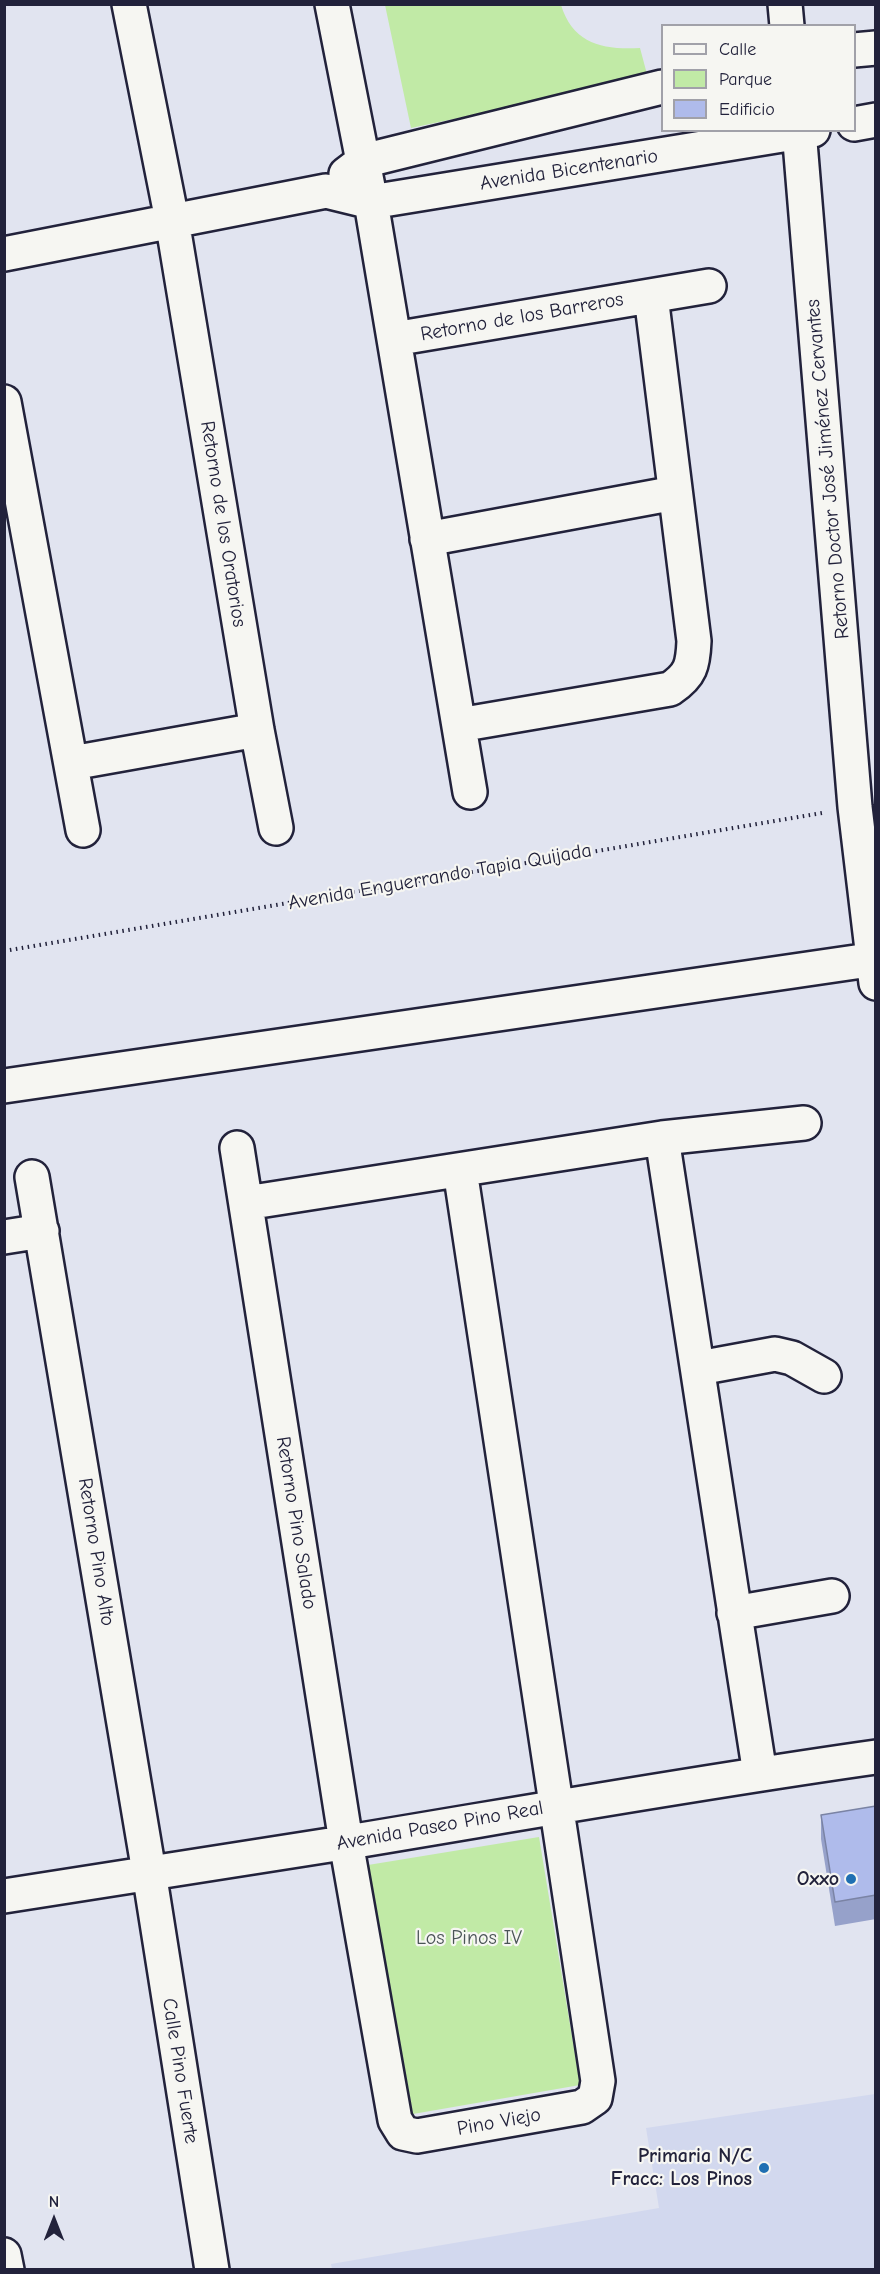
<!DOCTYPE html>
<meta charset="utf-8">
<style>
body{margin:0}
#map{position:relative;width:880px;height:2274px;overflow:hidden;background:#e1e4f0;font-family:"Comic Neue",sans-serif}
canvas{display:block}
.frame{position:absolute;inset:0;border:6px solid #22223b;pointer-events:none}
.legend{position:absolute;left:661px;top:24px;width:195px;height:108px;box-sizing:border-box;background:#f6f6f2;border:2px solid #a1a1a9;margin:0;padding:8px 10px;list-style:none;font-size:18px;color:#22223b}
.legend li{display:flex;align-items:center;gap:12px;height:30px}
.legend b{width:30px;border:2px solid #a1a1a9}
.north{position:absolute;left:24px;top:2190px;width:60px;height:60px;-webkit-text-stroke:4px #f6f6f2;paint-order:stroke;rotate:0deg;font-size:16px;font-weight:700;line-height:24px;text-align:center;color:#22223b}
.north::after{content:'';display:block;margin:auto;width:21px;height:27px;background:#22223b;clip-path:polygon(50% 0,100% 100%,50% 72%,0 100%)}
</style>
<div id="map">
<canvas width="880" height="2274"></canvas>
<div class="frame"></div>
<ul class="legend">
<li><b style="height:8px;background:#f6f6f2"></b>Calle</li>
<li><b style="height:16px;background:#c1eaa6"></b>Parque</li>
<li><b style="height:16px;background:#afbbeb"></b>Edificio</li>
</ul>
<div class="north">N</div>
</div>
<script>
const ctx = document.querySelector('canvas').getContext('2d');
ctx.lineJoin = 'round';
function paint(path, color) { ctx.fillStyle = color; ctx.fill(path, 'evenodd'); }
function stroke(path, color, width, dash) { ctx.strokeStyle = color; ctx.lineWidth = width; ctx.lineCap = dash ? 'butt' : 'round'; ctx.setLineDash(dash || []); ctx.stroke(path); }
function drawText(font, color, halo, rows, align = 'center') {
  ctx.font = font + ' "Comic Neue",sans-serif'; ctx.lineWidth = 4.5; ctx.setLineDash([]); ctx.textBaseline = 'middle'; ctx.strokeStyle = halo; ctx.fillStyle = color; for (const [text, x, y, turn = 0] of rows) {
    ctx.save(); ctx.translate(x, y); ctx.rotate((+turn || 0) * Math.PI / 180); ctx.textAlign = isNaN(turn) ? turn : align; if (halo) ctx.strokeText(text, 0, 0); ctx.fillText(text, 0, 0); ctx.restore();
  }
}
paint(new Path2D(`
 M 875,2094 L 875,2269 L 332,2269 L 331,2264 L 659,2208 L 646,2128 Z`), '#d2d8ee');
paint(new Path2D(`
 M 385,5 L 561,5 C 573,44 603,50 640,48 L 648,78 L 411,128 Z
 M 539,1837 L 580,2085 L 413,2114 L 368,1865 Z`), '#c1eaa6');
const minor = new Path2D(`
 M 129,4 L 172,220 L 257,730 L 276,828
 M 332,4 L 371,202 L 470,792
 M 785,4 L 787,26
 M 854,50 L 876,48
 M 854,124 L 876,120
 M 799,130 L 855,807 L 876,983
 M 346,174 L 363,161 L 662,87
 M 4,254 L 326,191 L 371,202 L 813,130
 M 394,339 L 709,286
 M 4,402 L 83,830
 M 427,539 L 675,493
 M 459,725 L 670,689 C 691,675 693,665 694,641 L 651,296
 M 72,763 L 257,730
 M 4,1086 L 876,959
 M 662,1138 C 696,1349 726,1562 760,1774
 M 237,1148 L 346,1842 L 395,2120 L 403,2133 L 417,2136 L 582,2107 L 595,2098 L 598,2081 L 460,1170
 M 32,1177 L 149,1872 L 212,2270
 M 246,1203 L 662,1138 L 804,1123
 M 4,1237 L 42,1231
 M 699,1368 L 775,1354 L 792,1358 L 824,1376
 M 734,1613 L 832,1596
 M 4,1896 C 119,1877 234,1861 349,1842 C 524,1813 699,1782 876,1757
 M 4,2255 L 7,2270`);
stroke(minor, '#22223b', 38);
stroke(new Path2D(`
 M 4,951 L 822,813`), '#22223b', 4, [1.5, 4.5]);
stroke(minor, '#f6f6f2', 33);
paint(new Path2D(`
 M 876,1806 L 876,1919 L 835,1926 L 821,1839 L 821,1815 Z`), '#96a1ca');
const building = new Path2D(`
 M 876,1806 L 876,1895 L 835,1902 L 821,1815 Z`);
paint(building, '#afbbeb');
stroke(building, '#7a83a4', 1.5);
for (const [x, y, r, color] of [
 [851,1879,6,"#1f6fb2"],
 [764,2168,6,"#1f6fb2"]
]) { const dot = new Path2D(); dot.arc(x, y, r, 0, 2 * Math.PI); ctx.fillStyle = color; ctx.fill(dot); stroke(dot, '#f6f6f2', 2); }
drawText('20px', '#22223b', '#f6f6f2', [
 ["Avenida Bicentenario",569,170,-9],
 ["Retorno de los Barreros",522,317,-10],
 ["Retorno Doctor José Jiménez Cervantes",828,469,-95],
 ["Retorno de los Oratorios",223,524,81],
 ["Avenida Enguerrando Tapia Quijada",440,877,-10],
 ["Retorno Pino Salado",296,1523,81],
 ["Retorno Pino Alto",96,1552,81],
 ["Avenida Paseo Pino Real",440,1826,-10],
 ["Calle Pino Fuerte",180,2071,81],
 ["Pino Viejo",499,2122,-10]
]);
drawText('bold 20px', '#22223b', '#f6f6f2', [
 ["Oxxo",839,1879],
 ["Primaria N/C",752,2156],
 ["Fracc: Los Pinos",752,2179]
], 'right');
drawText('20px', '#4a5456', '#f6f6f2', [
 ["Los Pinos IV",469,1938]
]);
</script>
